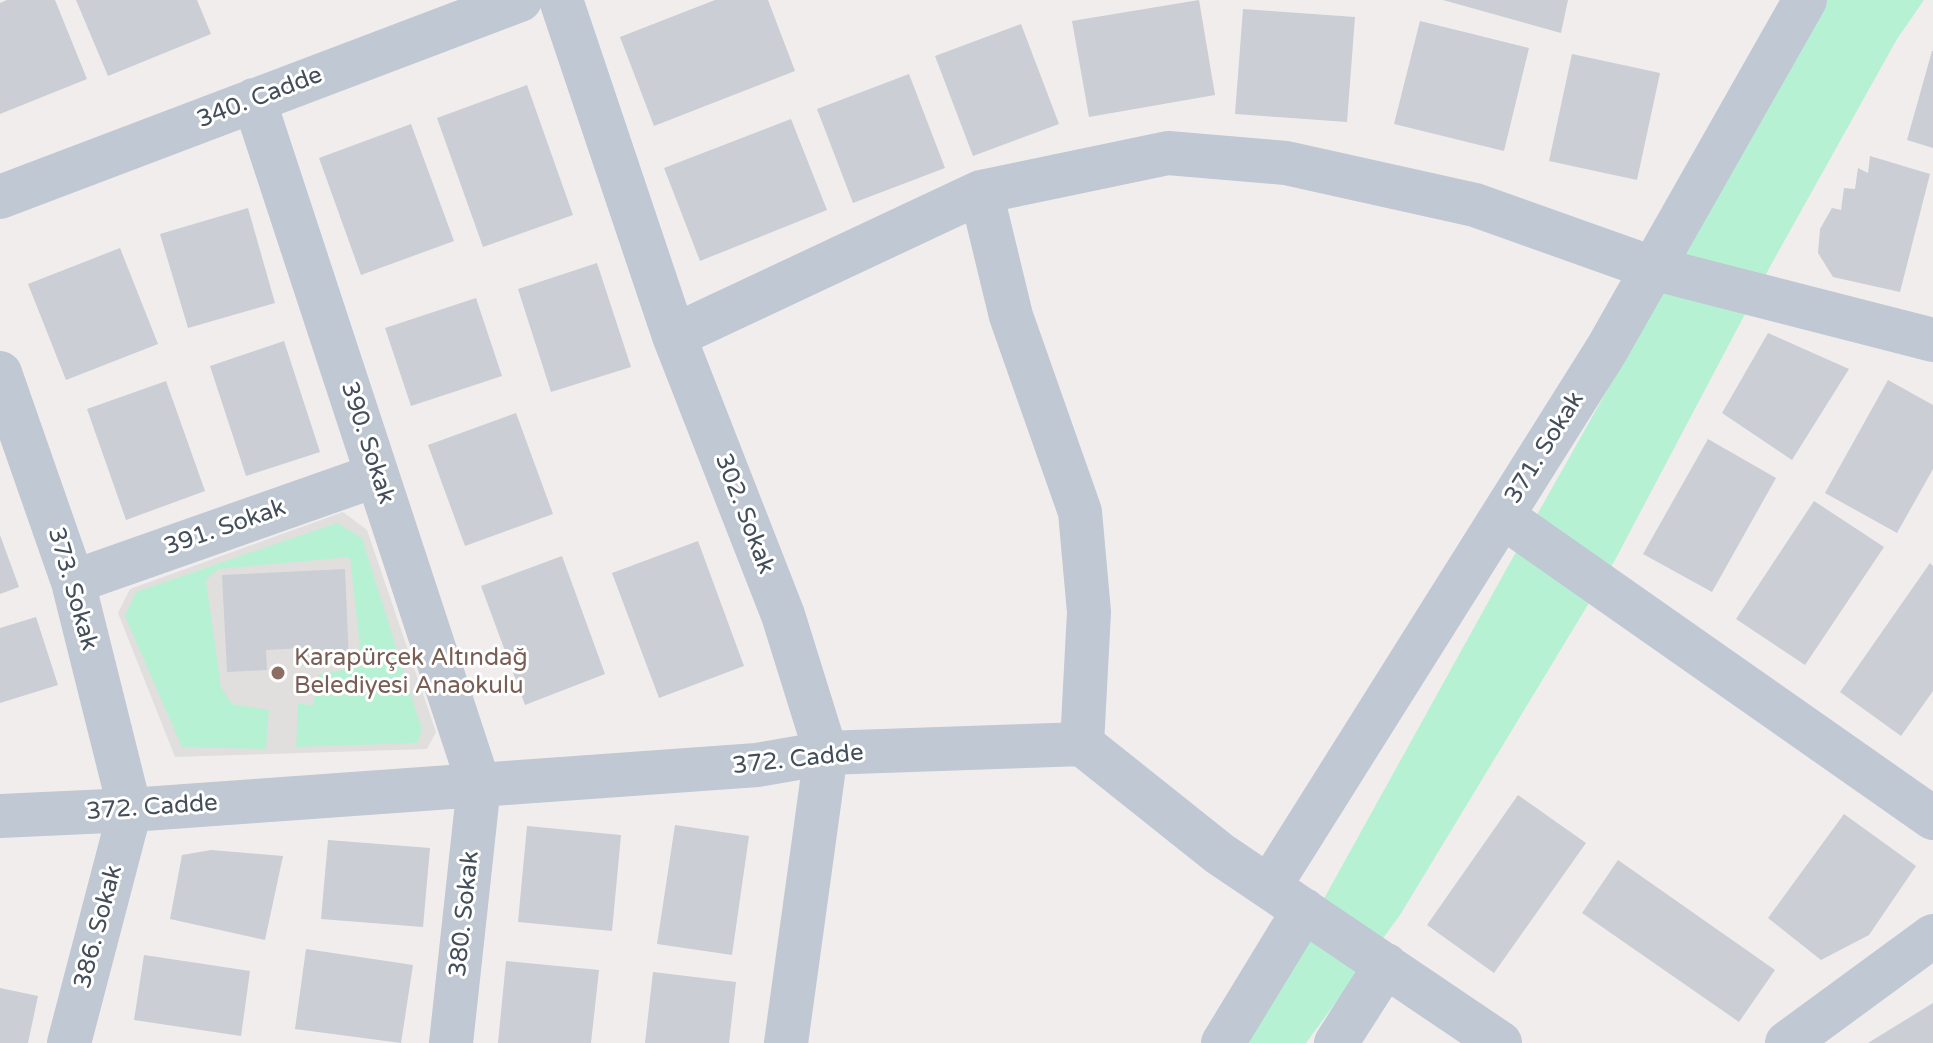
<!DOCTYPE html>
<meta charset="utf-8">
<style>
body{margin:0}
canvas{display:block;background:#f0edec}
</style>
<canvas width="1933" height="1043"></canvas>
<script>
const ctx = document.querySelector('canvas').getContext('2d');
ctx.lineJoin = 'round';
function paint(path, color) { ctx.fillStyle = color; ctx.fill(path, 'evenodd'); }
function stroke(path, color, width, dash) { ctx.strokeStyle = color; ctx.lineWidth = width; ctx.lineCap = dash ? 'butt' : 'round'; ctx.setLineDash(dash || []); ctx.stroke(path); }
function drawText(font, color, halo, rows, align = 'center') {
  ctx.font = font + ' "Varela Round",sans-serif'; ctx.lineWidth = 6; ctx.setLineDash([]); ctx.textBaseline = 'middle'; ctx.strokeStyle = halo; ctx.fillStyle = color; for (const [text, x, y, turn = 0] of rows) {
    ctx.save(); ctx.translate(x, y); ctx.rotate((+turn || 0) * Math.PI / 180); ctx.textAlign = isNaN(turn) ? turn : align; if (halo) ctx.strokeText(text, 0, 0); ctx.fillText(text, 0, 0); ctx.restore();
  }
}
paint(new Path2D(`
 M 343,512 L 367,530 L 436,732 L 427,749 L 175,757 L 118,613 L 130,589 Z`), '#e1dede');
paint(new Path2D(`
 M 1827,0 L 1924,0 L 1897,39 L 1772,263 L 1615,560 L 1400,915 L 1306,1043 L 1244,1043 L 1507,568 Z
 M 337,523 L 362,538 L 422,730 L 417,743 L 296,747 L 298,703 L 313,706 L 318,675 L 362,666 L 350,557 L 218,569 L 206,580 L 221,687 L 232,704 L 269,710 L 266,749 L 182,747 L 125,616 L 136,592 Z`), '#b7f1d3');
paint(new Path2D(`
 M 7,0 L 55,0 L 87,79 L 0,114 L 0,3 Z
 M 76,0 L 197,0 L 211,34 L 108,76 Z
 M 715,0 L 768,0 L 795,71 L 654,126 L 620,37 Z
 M 1199,0 L 1215,95 L 1089,117 L 1072,21 Z
 M 1443,0 L 1568,0 L 1561,33 Z
 M 1243,9 L 1355,17 L 1347,122 L 1235,114 Z
 M 1420,21 L 1529,48 L 1504,151 L 1394,124 Z
 M 1021,24 L 1059,124 L 973,156 L 935,56 Z
 M 1932,51 L 1933,51 L 1933,148 L 1907,140 Z
 M 1572,54 L 1660,73 L 1637,180 L 1549,161 Z
 M 909,74 L 945,168 L 853,203 L 817,109 Z
 M 527,85 L 573,215 L 483,247 L 437,118 Z
 M 791,119 L 827,210 L 700,261 L 664,168 Z
 M 411,124 L 454,241 L 361,275 L 319,158 Z
 M 1870,156 L 1930,174 L 1900,292 L 1833,277 L 1818,253 L 1820,229 L 1832,208 L 1841,210 L 1844,188 L 1855,189 L 1858,168 L 1868,173 Z
 M 248,208 L 275,303 L 188,328 L 160,234 Z
 M 120,248 L 158,344 L 66,380 L 28,284 Z
 M 597,263 L 631,367 L 551,392 L 518,289 Z
 M 476,298 L 502,376 L 411,406 L 385,328 Z
 M 1768,333 L 1849,369 L 1792,460 L 1722,413 Z
 M 284,341 L 320,452 L 246,476 L 210,366 Z
 M 1888,380 L 1933,405 L 1933,469 L 1897,533 L 1825,493 Z
 M 166,381 L 205,491 L 126,520 L 87,409 Z
 M 516,413 L 553,514 L 465,546 L 428,445 Z
 M 1708,439 L 1776,478 L 1712,592 L 1643,554 Z
 M 1814,501 L 1884,547 L 1805,665 L 1736,619 Z
 M 0,535 L 19,587 L 0,594 Z
 M 698,541 L 744,666 L 659,698 L 612,573 Z
 M 562,556 L 605,674 L 525,705 L 481,586 Z
 M 1930,563 L 1933,566 L 1933,691 L 1901,736 L 1840,692 Z
 M 345,569 L 349,660 L 309,662 L 304,648 L 266,650 L 267,670 L 227,672 L 222,575 Z
 M 36,617 L 58,685 L 0,703 L 0,628 Z
 M 1518,795 L 1586,843 L 1494,973 L 1427,925 Z
 M 1844,814 L 1916,866 L 1869,935 L 1821,960 L 1768,918 Z
 M 675,825 L 749,836 L 732,955 L 657,944 Z
 M 527,826 L 621,835 L 612,931 L 518,922 Z
 M 328,840 L 430,848 L 423,927 L 321,919 Z
 M 211,850 L 283,856 L 265,940 L 170,919 L 182,855 Z
 M 1618,860 L 1775,970 L 1739,1022 L 1582,913 Z
 M 306,949 L 413,965 L 401,1043 L 295,1029 Z
 M 144,955 L 250,971 L 241,1036 L 134,1020 Z
 M 506,961 L 599,970 L 591,1043 L 498,1043 Z
 M 653,972 L 736,982 L 729,1043 L 645,1043 Z
 M 0,988 L 38,996 L 28,1043 L 0,1043 Z
 M 1933,1003 L 1933,1043 L 1868,1043 Z`), '#cbced5');
stroke(new Path2D(`
 M 561,0 L 674,336 L 783,615 L 826,753 L 786,1043
 M 254,100 L 479,785 L 451,1043
 M 981,192 L 1011,316 L 1080,512 L 1089,612 L 1082,744
 M 0,197 L 520,0
 M 674,336 L 981,192 L 1168,153 L 1286,163 L 1475,205 L 1652,268 L 1933,340
 M 0,373 L 73,582 L 130,810 L 69,1043
 M 1502,516 L 1933,818
 M 73,582 L 377,475
 M 0,816 L 130,810 L 757,765 L 826,753 L 1082,744 L 1220,854 L 1500,1043
 M 1269,887 L 1607,349 L 1805,0
 M 1223,1043 L 1304,910
 M 1336,1043 L 1386,965
 M 1787,1043 L 1933,936`), '#bfc8d3', 44);
for (const [x, y, r, color] of [
 [278,673,8,"#8d6e63"]
]) { const dot = new Path2D(); dot.arc(x, y, r, 0, 2 * Math.PI); ctx.fillStyle = color; ctx.fill(dot); stroke(dot, '#fff', 3); }
drawText('24px', '#444e5b', '#fff', [
 ["340. Cadde",260,98,-21],
 ["390. Sokak",367,443,72],
 ["371. Sokak",1545,448,-58],
 ["302. Sokak",744,514,69],
 ["391. Sokak",225,528,-19],
 ["373. Sokak",72,589,74],
 ["372. Cadde",798,760,-6],
 ["372. Cadde",152,808,-4],
 ["380. Sokak",465,914,-84],
 ["386. Sokak",99,927,-75]
]);
drawText('24px', '#785e54', '#fff', [
 ["Karapürçek Altındağ",294,659],
 ["Belediyesi Anaokulu",294,687]
], 'left');
</script>
